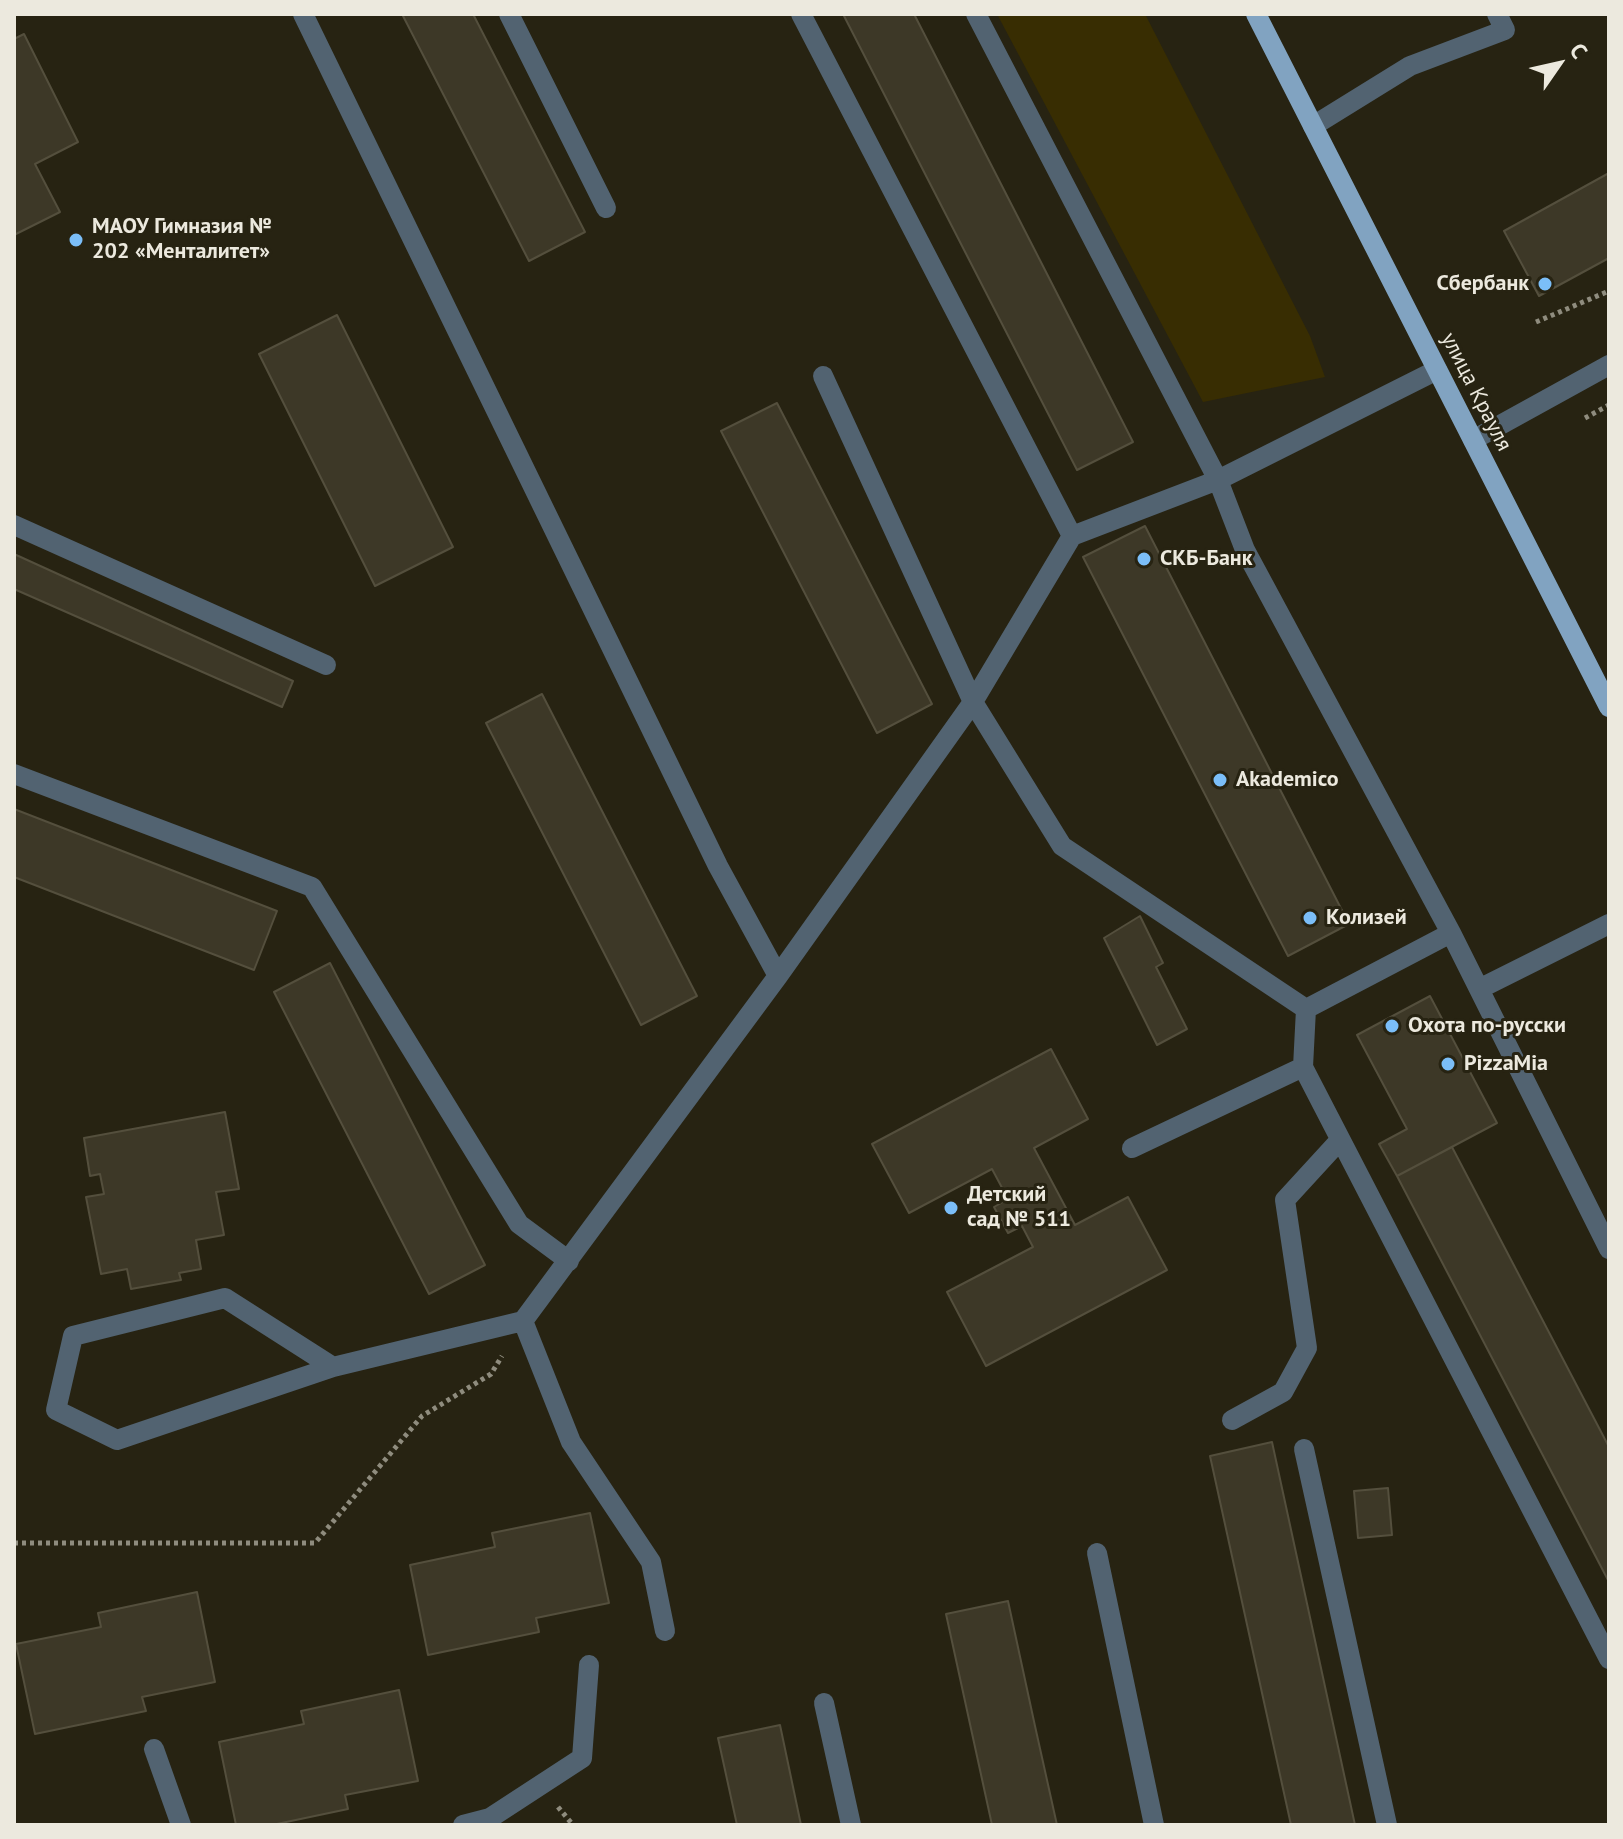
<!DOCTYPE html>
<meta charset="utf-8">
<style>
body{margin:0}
#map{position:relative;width:1623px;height:1839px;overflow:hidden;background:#272312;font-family:"PT Sans",sans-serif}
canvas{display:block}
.frame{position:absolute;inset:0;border:16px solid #ece9de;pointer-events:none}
.north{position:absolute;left:1519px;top:24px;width:80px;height:80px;-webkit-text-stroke:6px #272312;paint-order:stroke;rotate:56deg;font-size:22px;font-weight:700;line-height:32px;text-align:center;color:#ece9de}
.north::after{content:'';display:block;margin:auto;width:28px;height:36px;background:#ece9de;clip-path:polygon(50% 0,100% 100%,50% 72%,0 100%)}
</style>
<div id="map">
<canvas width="1623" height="1839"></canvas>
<div class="frame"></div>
<div class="north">С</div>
</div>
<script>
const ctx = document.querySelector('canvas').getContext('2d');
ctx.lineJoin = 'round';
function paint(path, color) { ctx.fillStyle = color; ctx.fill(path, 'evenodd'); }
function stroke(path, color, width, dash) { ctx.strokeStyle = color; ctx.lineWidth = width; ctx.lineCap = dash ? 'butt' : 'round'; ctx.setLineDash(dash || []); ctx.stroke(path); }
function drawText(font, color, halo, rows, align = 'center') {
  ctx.font = font + ' "PT Sans",sans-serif'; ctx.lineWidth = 6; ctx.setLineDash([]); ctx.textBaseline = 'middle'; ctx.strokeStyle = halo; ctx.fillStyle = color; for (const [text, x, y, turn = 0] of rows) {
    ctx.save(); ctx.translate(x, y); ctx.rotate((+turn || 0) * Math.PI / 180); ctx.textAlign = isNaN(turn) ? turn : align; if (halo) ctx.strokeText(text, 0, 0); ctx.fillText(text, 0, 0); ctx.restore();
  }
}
paint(new Path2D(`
 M 997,14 L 1145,14 L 1310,336 L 1325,377 L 1203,402 Z`), '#382d02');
const building = new Path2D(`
 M 402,14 L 473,14 L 585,232 L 529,261 Z
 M 843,14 L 914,14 L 1133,442 L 1077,470 Z
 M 24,34 L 78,142 L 35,164 L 60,212 L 14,235 L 14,39 Z
 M 1609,173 L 1609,258 L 1539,296 L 1504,231 Z
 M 337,315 L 453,547 L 375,586 L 259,354 Z
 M 777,403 L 932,704 L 877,733 L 721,431 Z
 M 1145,526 L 1349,924 L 1288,956 L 1083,557 Z
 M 14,554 L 293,681 L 282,707 L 14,589 Z
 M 542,694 L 697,996 L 641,1025 L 486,723 Z
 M 14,809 L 277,911 L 254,970 L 14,877 Z
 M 1140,916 L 1163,963 L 1156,967 L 1187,1029 L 1157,1045 L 1104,938 Z
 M 330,963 L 485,1265 L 429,1294 L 274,992 Z
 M 1430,996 L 1497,1123 L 1397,1176 L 1379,1144 L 1407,1129 L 1357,1035 Z
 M 1051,1049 L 1088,1119 L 1034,1148 L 1075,1225 L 1128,1197 L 1167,1270 L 986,1366 L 947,1292 L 1033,1247 L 1022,1226 L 1008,1233 L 994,1207 L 1008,1199 L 992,1169 L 909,1213 L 872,1144 Z
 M 225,1112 L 239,1189 L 216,1192 L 224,1235 L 196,1240 L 201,1269 L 179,1273 L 181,1280 L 131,1289 L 127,1269 L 101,1274 L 86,1197 L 104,1194 L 100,1174 L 90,1176 L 84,1138 Z
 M 1452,1147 L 1609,1447 L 1609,1582 L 1397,1176 Z
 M 1272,1442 L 1355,1825 L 1291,1825 L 1210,1456 Z
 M 1388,1488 L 1392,1535 L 1358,1538 L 1354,1491 Z
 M 590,1513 L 609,1603 L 536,1618 L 539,1632 L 428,1655 L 410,1565 L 495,1547 L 492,1533 Z
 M 197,1592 L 215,1682 L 142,1697 L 146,1711 L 35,1734 L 16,1644 L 101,1627 L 98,1613 Z
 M 1008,1601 L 1035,1726 L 1057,1825 L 992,1825 L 946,1614 Z
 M 399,1690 L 418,1781 L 345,1795 L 348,1809 L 272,1825 L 236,1825 L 219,1742 L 304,1724 L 301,1711 Z
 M 780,1725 L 801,1825 L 737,1825 L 718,1738 Z`);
paint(building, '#3d3827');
stroke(building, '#544f3d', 2);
stroke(new Path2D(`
 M 1536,322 L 1609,291
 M 1585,418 L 1609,405
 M 14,1543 L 315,1543 L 422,1416 L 491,1374 L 502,1356
 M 558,1807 L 573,1825`), '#8f8c7e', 5, [4, 4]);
stroke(new Path2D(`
 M 303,14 L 718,866 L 778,976
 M 509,14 L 606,208
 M 801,14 L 1072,536
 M 976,14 L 1218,480 L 1245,550 L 1451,933
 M 1313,126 L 1410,66 L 1505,30 L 1497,14
 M 823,376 L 973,702 L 1062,846 L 1306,1009 L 1451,933 L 1479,989 L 1609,924
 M 1473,440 L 1609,365
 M 14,525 L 326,665
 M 14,774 L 312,887 L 519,1224 L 569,1261
 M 1479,989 L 1609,1249
 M 1306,1009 L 1303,1067 L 1609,1659
 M 1132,1148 L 1303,1067
 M 523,1321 L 571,1442 L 651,1562 L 665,1631
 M 333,1367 L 225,1298 L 73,1336 L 56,1410 L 117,1440 L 333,1367 L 523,1321 L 778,976 L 973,702 L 1072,536 L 1218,480 L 1437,370
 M 1232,1420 L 1283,1392 L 1307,1348 L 1285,1200 L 1340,1140
 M 1304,1449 L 1387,1825
 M 1097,1553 L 1154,1825
 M 824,1703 L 851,1825
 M 154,1749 L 181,1825
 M 463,1825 L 490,1818 L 582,1758 L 589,1665`), '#526371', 20);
stroke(new Path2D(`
 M 1256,14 L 1609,707`), '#81a3c1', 20);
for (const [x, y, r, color] of [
 [76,240,8,"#7bbef8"],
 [1545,284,8,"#7bbef8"],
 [1144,559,8,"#7bbef8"],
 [1220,780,8,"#7bbef8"],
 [1310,918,8,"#7bbef8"],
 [1392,1026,8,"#7bbef8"],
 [1448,1064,8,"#7bbef8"],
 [951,1208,8,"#7bbef8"]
]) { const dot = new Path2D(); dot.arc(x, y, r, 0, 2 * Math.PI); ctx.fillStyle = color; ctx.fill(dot); stroke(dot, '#272312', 3); }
drawText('bold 22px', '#ece9de', '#272312', [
 ["МАОУ Гимназия №",92,227],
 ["202 «Менталитет»",92,252],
 ["Сбербанк",1529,284,"right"],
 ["СКБ-Банк",1160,559],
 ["Akademico",1236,780],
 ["Колизей",1326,918],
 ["Охота по-русски",1408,1026],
 ["PizzaMia",1464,1064],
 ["Детский",967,1195],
 ["сад № 511",967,1220]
], 'left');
drawText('22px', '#ece9de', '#272312', [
 ["улица Крауля",1476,392,63]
]);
</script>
